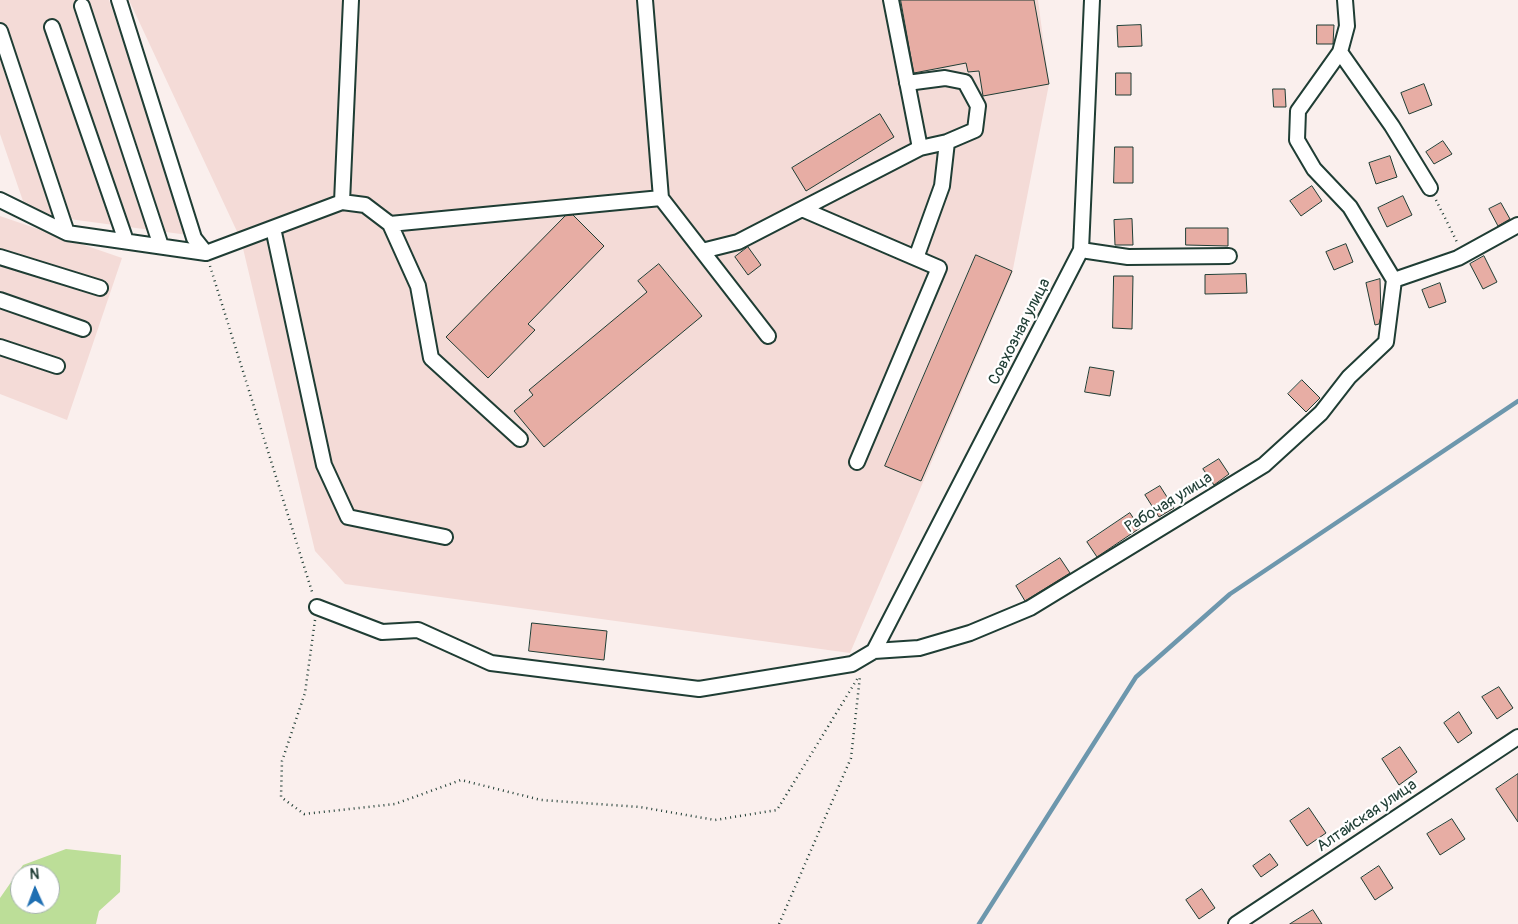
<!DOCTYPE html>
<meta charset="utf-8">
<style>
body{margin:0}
#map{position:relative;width:1518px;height:924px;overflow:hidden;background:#faefed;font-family:Pangolin,sans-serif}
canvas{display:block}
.north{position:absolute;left:10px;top:864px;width:50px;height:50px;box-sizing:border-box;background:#fff;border:1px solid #a5b1ae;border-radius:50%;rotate:358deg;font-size:14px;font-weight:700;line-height:20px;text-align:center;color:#1f3d34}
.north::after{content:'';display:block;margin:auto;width:18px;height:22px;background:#1f6fb2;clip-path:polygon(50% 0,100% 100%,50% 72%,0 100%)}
</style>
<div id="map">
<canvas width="1518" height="924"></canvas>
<div class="north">N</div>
</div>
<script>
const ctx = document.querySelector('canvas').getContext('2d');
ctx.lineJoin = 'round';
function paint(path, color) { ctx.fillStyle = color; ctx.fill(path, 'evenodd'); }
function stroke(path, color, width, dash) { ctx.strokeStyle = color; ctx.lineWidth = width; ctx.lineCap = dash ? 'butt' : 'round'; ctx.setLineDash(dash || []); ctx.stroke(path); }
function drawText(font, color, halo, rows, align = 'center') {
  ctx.font = font + ' Pangolin,sans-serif'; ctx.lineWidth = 4.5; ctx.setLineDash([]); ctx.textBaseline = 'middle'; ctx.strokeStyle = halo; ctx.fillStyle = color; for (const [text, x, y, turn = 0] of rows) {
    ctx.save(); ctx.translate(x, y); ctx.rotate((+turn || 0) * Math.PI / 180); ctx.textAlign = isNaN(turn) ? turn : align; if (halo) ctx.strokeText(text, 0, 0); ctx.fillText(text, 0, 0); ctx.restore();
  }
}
paint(new Path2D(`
 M 0,0 L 109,0 L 188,235 L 47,216 L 24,204 L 0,134 Z
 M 129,0 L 1038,0 L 1049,84 L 1012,274 L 850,653 L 345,584 L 315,551 L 241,240 Z
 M 0,216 L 122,258 L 67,420 L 0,394 Z`), '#f4dbd7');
paint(new Path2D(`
 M 66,849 L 121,855 L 120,892 L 99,911 L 96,924 L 0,924 L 0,898 L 23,865 ZM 20,874 L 50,874 L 50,904 L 20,904 Z`), '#bcde98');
stroke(new Path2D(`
 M 979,924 L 1136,677 L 1230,594 L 1518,401`), '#6d97ad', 4.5);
const building = new Path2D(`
 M 901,0 L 1034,0 L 1049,84 L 983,96 L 979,71 L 968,72 L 966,63 L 914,73 Z
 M 1141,25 L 1142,46 L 1118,47 L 1117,26 Z
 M 1317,25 L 1334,25 L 1333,44 L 1317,44 Z
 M 1116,73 L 1131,73 L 1131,95 L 1116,95 Z
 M 1424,84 L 1432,105 L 1409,114 L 1401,93 Z
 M 1273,89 L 1285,89 L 1286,107 L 1274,107 Z
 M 880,114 L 894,137 L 806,191 L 792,168 Z
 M 1443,141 L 1452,154 L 1434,164 L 1426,152 Z
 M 1115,147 L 1133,147 L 1133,183 L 1114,183 Z
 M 1390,156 L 1397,177 L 1376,184 L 1369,163 Z
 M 1312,186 L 1322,201 L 1301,216 L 1290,201 Z
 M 1403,196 L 1412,215 L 1387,227 L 1378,208 Z
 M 1501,203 L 1510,219 L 1498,226 L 1489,209 Z
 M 573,215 L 604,246 L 528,324 L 535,330 L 488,378 L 446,337 L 565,216 Z
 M 1132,219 L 1133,245 L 1115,245 L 1114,220 Z
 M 1186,228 L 1228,228 L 1228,246 L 1186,245 Z
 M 1346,244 L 1353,262 L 1334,270 L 1326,252 Z
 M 748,247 L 761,265 L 748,275 L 735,257 Z
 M 976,255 L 1012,271 L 921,481 L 885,466 Z
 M 1484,256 L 1497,282 L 1483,289 L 1470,264 Z
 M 659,264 L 702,316 L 544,447 L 514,411 L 533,395 L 529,390 L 647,292 L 638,281 Z
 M 1246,274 L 1247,293 L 1205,294 L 1205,275 Z
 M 1114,276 L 1133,276 L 1132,329 L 1113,328 Z
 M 1380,279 L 1381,316 L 1379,324 L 1375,325 L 1366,283 Z
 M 1440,283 L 1446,302 L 1429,308 L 1422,290 Z
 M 1090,367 L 1114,371 L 1110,396 L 1085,392 Z
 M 1302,380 L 1320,398 L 1306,412 L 1288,394 Z
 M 1219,459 L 1229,474 L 1214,485 L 1203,469 Z
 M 1160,486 L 1174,508 L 1159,517 L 1145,495 Z
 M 1130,513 L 1140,528 L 1097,557 L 1087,542 Z
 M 1060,558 L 1070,573 L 1025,601 L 1016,586 Z
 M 532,623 L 607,631 L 604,660 L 529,651 Z
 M 1499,687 L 1513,708 L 1497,719 L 1482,697 Z
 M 1459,712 L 1472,733 L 1458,743 L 1444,723 Z
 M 1400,747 L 1417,772 L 1399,785 L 1382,759 Z
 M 1518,774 L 1518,822 L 1496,789 Z
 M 1309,808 L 1326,833 L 1307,846 L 1290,821 Z
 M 1452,819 L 1465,839 L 1440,855 L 1427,834 Z
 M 1270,854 L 1278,865 L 1261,877 L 1253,866 Z
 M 1379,866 L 1393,888 L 1375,900 L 1361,878 Z
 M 1202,889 L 1215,908 L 1199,919 L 1186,900 Z
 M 1313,910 L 1322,924 L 1290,924 Z`);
paint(building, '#e7ada4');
stroke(building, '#1f3d34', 1);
const minor = new Path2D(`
 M 119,0 L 194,238 L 206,253
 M 645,0 L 661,198 L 768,336
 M 1345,0 L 1347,26 L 1340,52 L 1298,111 L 1297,140 L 1314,169 L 1350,207 L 1394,280
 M 82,6 L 161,246
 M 52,27 L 126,241
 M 0,31 L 67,233
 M 1340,52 L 1392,126 L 1430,188
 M 907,83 L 945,78 L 965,82 L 978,106 L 975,130 L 947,142 L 920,148
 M 0,200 L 67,233 L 206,253 L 342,202 L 351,0
 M 342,202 L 365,205 L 390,224 L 418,286 L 431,358 L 520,439
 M 802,209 L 939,268 L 857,462
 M 390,224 L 661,198
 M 273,228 L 324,465 L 348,517 L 445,537
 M 1081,250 L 1128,257 L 1229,256
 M 702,251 L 738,242 L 920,148 L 891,0
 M 0,257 L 100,288
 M 916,258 L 942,186 L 947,142
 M 0,300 L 83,329
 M 0,347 L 57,366
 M 317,607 L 382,632 L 418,630 L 491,663 L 699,689 L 852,664 L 874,651 L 919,648 L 970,633 L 1030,608 L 1264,465 L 1321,413 L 1349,377 L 1386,342 L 1394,280 L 1458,258 L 1518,225
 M 874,651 L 1081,250 L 1092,0
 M 1236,924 L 1518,737`);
stroke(minor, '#1f3d34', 18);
stroke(new Path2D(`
 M 1436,200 L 1458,244
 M 210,266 L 313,595
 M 315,620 L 305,693 L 282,761 L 281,797 L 304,814 L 395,804 L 461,780 L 541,800 L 640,807 L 715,820 L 777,810 L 859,676
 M 779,924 L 851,758 L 860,676`), '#1f3d34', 2.5, [1, 4]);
stroke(minor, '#fff', 14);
drawText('16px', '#1f3d34', '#fff', [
 ["Совхозная улица",1020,332,-63],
 ["Рабочая улица",1169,503,-32],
 ["Алтайская улица",1367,816,-34]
]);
</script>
